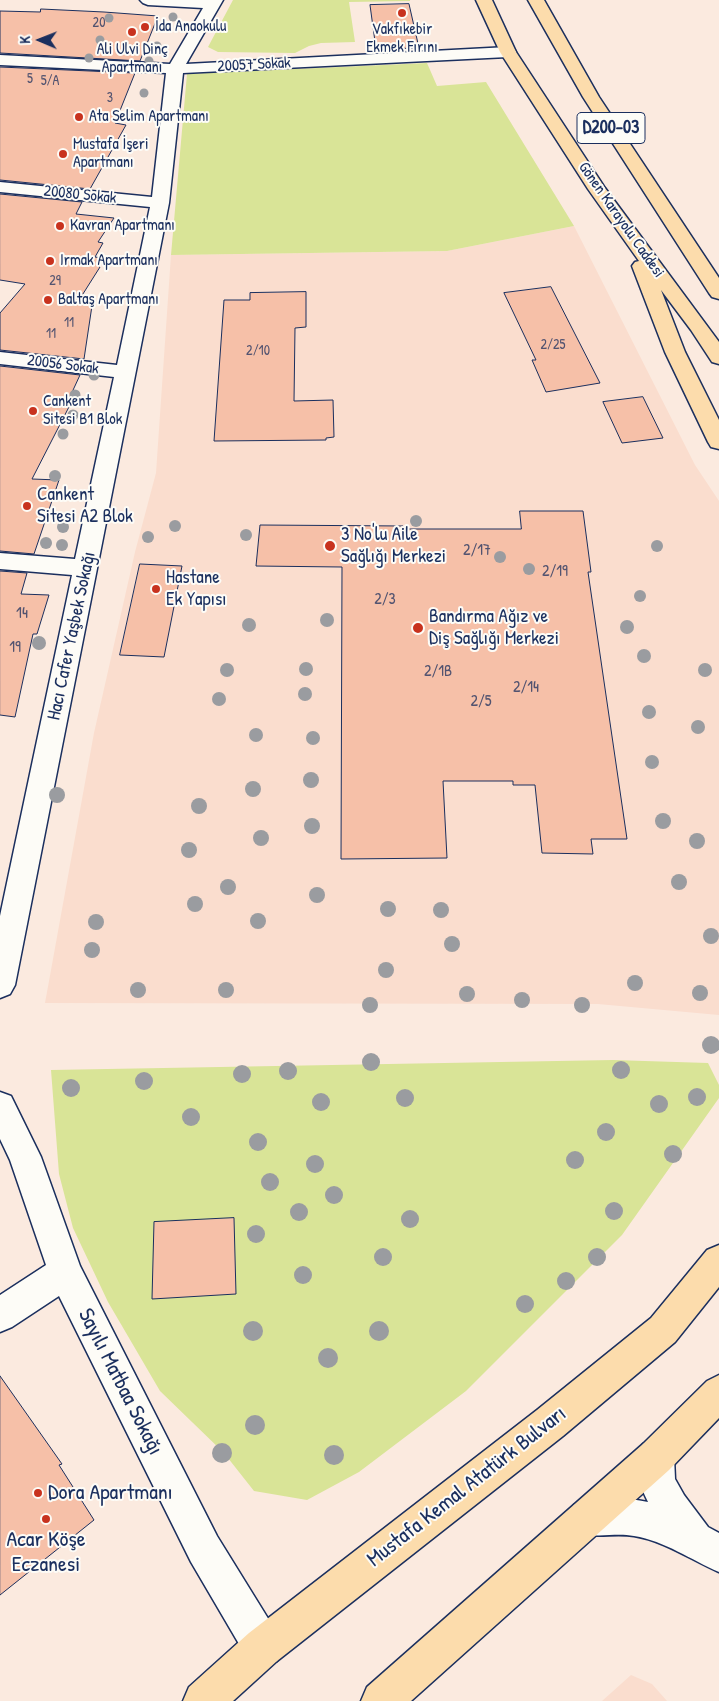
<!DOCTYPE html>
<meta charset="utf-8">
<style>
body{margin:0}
#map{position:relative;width:719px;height:1701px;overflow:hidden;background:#fbeadf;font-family:"Patrick Hand",sans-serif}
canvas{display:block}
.north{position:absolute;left:15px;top:15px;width:50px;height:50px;-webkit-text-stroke:4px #fdfcf7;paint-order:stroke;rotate:271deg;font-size:14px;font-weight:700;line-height:20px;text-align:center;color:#1b2f5e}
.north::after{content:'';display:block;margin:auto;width:18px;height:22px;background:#1b2f5e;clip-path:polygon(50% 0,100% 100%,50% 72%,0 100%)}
</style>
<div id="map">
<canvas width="719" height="1701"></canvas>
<div class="north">K</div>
</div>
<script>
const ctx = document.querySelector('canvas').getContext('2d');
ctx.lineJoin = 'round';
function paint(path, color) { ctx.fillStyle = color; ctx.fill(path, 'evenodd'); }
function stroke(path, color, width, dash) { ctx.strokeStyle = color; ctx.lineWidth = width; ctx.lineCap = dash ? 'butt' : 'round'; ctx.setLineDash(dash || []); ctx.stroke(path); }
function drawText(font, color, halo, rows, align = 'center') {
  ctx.font = font + ' "Patrick Hand",sans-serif'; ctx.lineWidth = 4; ctx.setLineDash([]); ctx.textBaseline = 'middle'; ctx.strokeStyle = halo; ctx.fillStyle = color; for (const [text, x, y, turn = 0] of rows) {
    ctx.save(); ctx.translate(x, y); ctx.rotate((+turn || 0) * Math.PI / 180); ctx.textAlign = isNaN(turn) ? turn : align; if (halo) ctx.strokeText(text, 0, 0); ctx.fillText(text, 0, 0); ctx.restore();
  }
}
paint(new Path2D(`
 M 574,226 L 695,465 L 719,501 L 719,1015 L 598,1004 L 45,1003 L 94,733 L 135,552 L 156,473 L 171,255 L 447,251 Z
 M 631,1675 L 652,1684 L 667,1701 L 602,1701 Z`), '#faddce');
paint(new Path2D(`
 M 233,0 L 410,0 L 410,1 L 349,2 L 355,42 L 321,43 L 309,46 L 295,53 L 218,52 L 208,47 Z
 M 427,63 L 437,86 L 486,82 L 574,226 L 447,251 L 171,255 L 187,74 Z
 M 613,1060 L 708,1063 L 719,1085 L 719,1098 L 622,1235 L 466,1391 L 359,1472 L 307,1500 L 254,1491 L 224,1453 L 160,1391 L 108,1302 L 73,1228 L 59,1174 L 51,1070 Z`), '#d9e497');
const building = new Path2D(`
 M 409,4 L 419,48 L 376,49 L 370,5 Z
 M 41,9 L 104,12 L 158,16 L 140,61 L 0,53 L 0,11 L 40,12 Z
 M 0,67 L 135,73 L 115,123 L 126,125 L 90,189 L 0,180 Z
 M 0,194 L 82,202 L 76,214 L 114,218 L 98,242 L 103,243 L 95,257 L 102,258 L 98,266 L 100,267 L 81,297 L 93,299 L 84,359 L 0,350 L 0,313 L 25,284 L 0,280 Z
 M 551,287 L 600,383 L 546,392 L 532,360 L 536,360 L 504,293 Z
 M 306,292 L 306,327 L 295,328 L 294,401 L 333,400 L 334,437 L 326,438 L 326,440 L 214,441 L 224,300 L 250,300 L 250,293 Z
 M 0,366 L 80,375 L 68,401 L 72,401 L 32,479 L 59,480 L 34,554 L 0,551 Z
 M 643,397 L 663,438 L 622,443 L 603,402 Z
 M 520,511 L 583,511 L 591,572 L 588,572 L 627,839 L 591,839 L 593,854 L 542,853 L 535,785 L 513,785 L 513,781 L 443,781 L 447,858 L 341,859 L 342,567 L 256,566 L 260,525 L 403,526 L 403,529 L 521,529 Z
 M 140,564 L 182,566 L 164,657 L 120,655 Z
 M 0,571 L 27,573 L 21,594 L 49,595 L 37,634 L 33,634 L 15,717 L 0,715 Z
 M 234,1218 L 236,1294 L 152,1299 L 154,1222 Z
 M 0,1376 L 62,1464 L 59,1465 L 94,1520 L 0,1595 Z`);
paint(building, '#f6c0a8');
stroke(building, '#1b2f5e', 1);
const minor = new Path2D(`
 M 140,0 L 223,0 L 186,64 L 508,47 L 514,49 L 516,52 L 514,55 L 508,57 L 183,73 L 169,203 L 15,985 L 10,994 L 0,998 L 0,916 L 72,575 L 0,569 L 0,553 L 75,559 L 114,377 L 0,364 L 0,352 L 117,365 L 150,207 L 0,192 L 0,182 L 152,197 L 166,73 L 0,65 L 0,55 L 170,64 L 203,8 L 148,5 L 143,3 Z
 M 0,1092 L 11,1096 L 41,1157 L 80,1266 L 217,1536 L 277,1633 L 282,1647 L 277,1661 L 263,1666 L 249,1661 L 191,1562 L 59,1296 L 12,1327 L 0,1332 L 0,1295 L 46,1265 L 10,1160 L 0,1139 Z
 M 656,1439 L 669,1444 L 674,1457 L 675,1479 L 684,1495 L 708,1527 L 719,1533 L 719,1572 C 691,1560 665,1541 634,1536 C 612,1532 597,1540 574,1531 L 568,1518 L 574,1505 C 596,1496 625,1497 648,1502 C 638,1483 635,1464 643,1444 Z`);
const major = new Path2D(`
 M 719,1245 L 719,1287 L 675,1342 L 563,1436 L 277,1661 L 233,1701 L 183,1701 L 189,1687 L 249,1633 L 537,1410 L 651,1318 L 707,1250 Z
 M 719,1375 L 719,1418 L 669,1470 L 411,1701 L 361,1701 L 367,1687 L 643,1444 L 707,1381 Z`);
const highway = new Path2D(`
 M 476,0 L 492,0 L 516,52 L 605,188 L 719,342 L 719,364 L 712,362 L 691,330 L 661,290 L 685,352 L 719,420 L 719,449 L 711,447 L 708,442 L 665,352 L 632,266 L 635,262 L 639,261 L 588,189 L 500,52 Z
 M 528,0 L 544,0 L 599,97 L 719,278 L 719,299 L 712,297 L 709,293 L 583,97 Z`);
stroke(minor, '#1b2f5e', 3);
stroke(major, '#1b2f5e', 3);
stroke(highway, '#1b2f5e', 3);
paint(minor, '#fdfcf7');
paint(major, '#fcdcac');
paint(highway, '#fcdcac');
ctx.fillStyle = '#9a9ca0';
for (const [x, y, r] of [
 [173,17,4.5],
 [109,18,4.5],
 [100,40,4.5],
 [157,46,4.5],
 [89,58,4.5],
 [149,61,4.5],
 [144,93,4.5],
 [94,375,5.5],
 [75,395,5.5],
 [73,415,5.5],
 [63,434,5.5],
 [55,476,6],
 [416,521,6],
 [175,526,6],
 [63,527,6],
 [246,535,6],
 [148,537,6],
 [46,543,6],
 [62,545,6],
 [657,546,6],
 [500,557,6],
 [529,569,6],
 [640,596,6],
 [327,620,7],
 [249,625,7],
 [627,627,7],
 [39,643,7],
 [644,656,7],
 [306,669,7],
 [227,670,7],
 [705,670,7],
 [305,694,7],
 [219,699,7],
 [649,712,7],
 [698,727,7],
 [256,735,7],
 [313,738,7],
 [652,762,7],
 [311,780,8],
 [253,789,8],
 [57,795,8],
 [199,806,8],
 [663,821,8],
 [312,826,8],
 [261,838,8],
 [697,841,8],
 [189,850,8],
 [679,882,8],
 [228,887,8],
 [317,895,8],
 [195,904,8],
 [388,909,8],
 [441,910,8],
 [258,921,8],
 [96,922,8],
 [711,936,8],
 [452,944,8],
 [92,950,8],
 [386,970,8],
 [635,983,8],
 [138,990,8],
 [226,990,8],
 [700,993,8],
 [467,994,8],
 [522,1000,8],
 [370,1005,8],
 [582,1005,8],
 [711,1045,9],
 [371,1062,9],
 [621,1070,9],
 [288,1071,9],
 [242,1074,9],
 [144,1081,9],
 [71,1088,9],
 [697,1097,9],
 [405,1098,9],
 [321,1102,9],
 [659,1104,9],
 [191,1117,9],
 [606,1132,9],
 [258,1142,9],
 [673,1154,9],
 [575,1160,9],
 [315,1164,9],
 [270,1182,9],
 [334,1195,9],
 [614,1211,9],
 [299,1212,9],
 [410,1219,9],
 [256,1234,9],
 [383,1257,9],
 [597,1257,9],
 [303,1275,9],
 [566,1281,9],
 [525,1304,9],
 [253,1331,10],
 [379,1331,10],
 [328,1358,10],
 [255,1425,10],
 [222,1453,10],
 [334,1455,10]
]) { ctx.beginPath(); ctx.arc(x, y, r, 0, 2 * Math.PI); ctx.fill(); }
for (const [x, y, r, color] of [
 [402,13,5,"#c8321e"],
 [145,27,5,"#c8321e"],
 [132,32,5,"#c8321e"],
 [79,117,5,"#c8321e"],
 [63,154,5,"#c8321e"],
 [60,226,5,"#c8321e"],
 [50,261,5,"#c8321e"],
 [48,300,5,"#c8321e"],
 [33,411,5,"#c8321e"],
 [27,506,5,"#c8321e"],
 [330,546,6,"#c8321e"],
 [156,589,5,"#c8321e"],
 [418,628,6,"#c8321e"],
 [38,1493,5,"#c8321e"],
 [46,1519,5,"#c8321e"]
]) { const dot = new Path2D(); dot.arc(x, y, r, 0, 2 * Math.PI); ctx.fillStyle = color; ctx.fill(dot); stroke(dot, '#fdfcf7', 2); }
drawText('14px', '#525370', null, [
 ["20",99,23],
 ["5",30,79],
 ["5/A",50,81],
 ["3",110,98],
 ["29",55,281],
 ["11",69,323],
 ["11",51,334],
 ["2/25",553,345],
 ["2/10",258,351]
]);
drawText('16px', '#1b2f5e', '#fdfcf7', [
 ["İda Anaokulu",155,27],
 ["Vakfıkebir",402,30,"center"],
 ["Ekmek Fırını",402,48,"center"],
 ["Ali Ulvi Dinç",132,50,"center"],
 ["Apartmanı",132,68,"center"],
 ["Ata Selim Apartmanı",89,117],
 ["Mustafa İşeri",73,145],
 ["Apartmanı",73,163],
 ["Kavran Apartmanı",70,226],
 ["Irmak Apartmanı",60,261],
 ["Baltaş Apartmanı",58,300],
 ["Cankent",43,402],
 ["Sitesi B1 Blok",43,420]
], 'left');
drawText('16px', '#1b2f5e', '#fdfcf7', [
 ["20057 Sokak",254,65,-3],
 ["20080 Sokak",80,195,6],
 ["Gönen Karayolu Caddesi",621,220,55],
 ["20056 Sokak",63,365,7]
]);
drawText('16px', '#525370', null, [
 ["2/17",477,551],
 ["2/19",555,572],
 ["2/3",385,600],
 ["14",22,614],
 ["19",15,648],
 ["2/1B",438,672],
 ["2/14",526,688],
 ["2/5",481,702]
]);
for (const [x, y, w] of [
 [611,128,68]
]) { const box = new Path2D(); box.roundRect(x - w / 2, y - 15.5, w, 31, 4); ctx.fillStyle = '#fdfcf7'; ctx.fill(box); stroke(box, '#1b2f5e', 1); }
drawText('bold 18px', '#1b2f5e', null, [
 ["D200-03",611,128]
]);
drawText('19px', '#1b2f5e', '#fdfcf7', [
 ["Cankent",37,495],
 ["Sitesi A2 Blok",37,517],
 ["3 No'lu Aile",341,535],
 ["Sağlığı Merkezi",341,557],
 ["Hastane",166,578],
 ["Ek Yapısı",166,600],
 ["Bandırma Ağız ve",429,617],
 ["Diş Sağlığı Merkezi",429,639]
], 'left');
drawText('19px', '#1b2f5e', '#fdfcf7', [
 ["Hacı Cafer Yaşbek Sokağı",72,636,-78]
]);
drawText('22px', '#1b2f5e', '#fdfcf7', [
 ["Sayılı Matbaa Sokağı",120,1382,63],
 ["Mustafa Kemal Atatürk Bulvarı",467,1487,-38]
]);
drawText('22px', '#1b2f5e', '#fdfcf7', [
 ["Dora Apartmanı",48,1493],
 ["Acar Köşe",46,1540,"center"],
 ["Eczanesi",46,1565,"center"]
], 'left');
</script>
